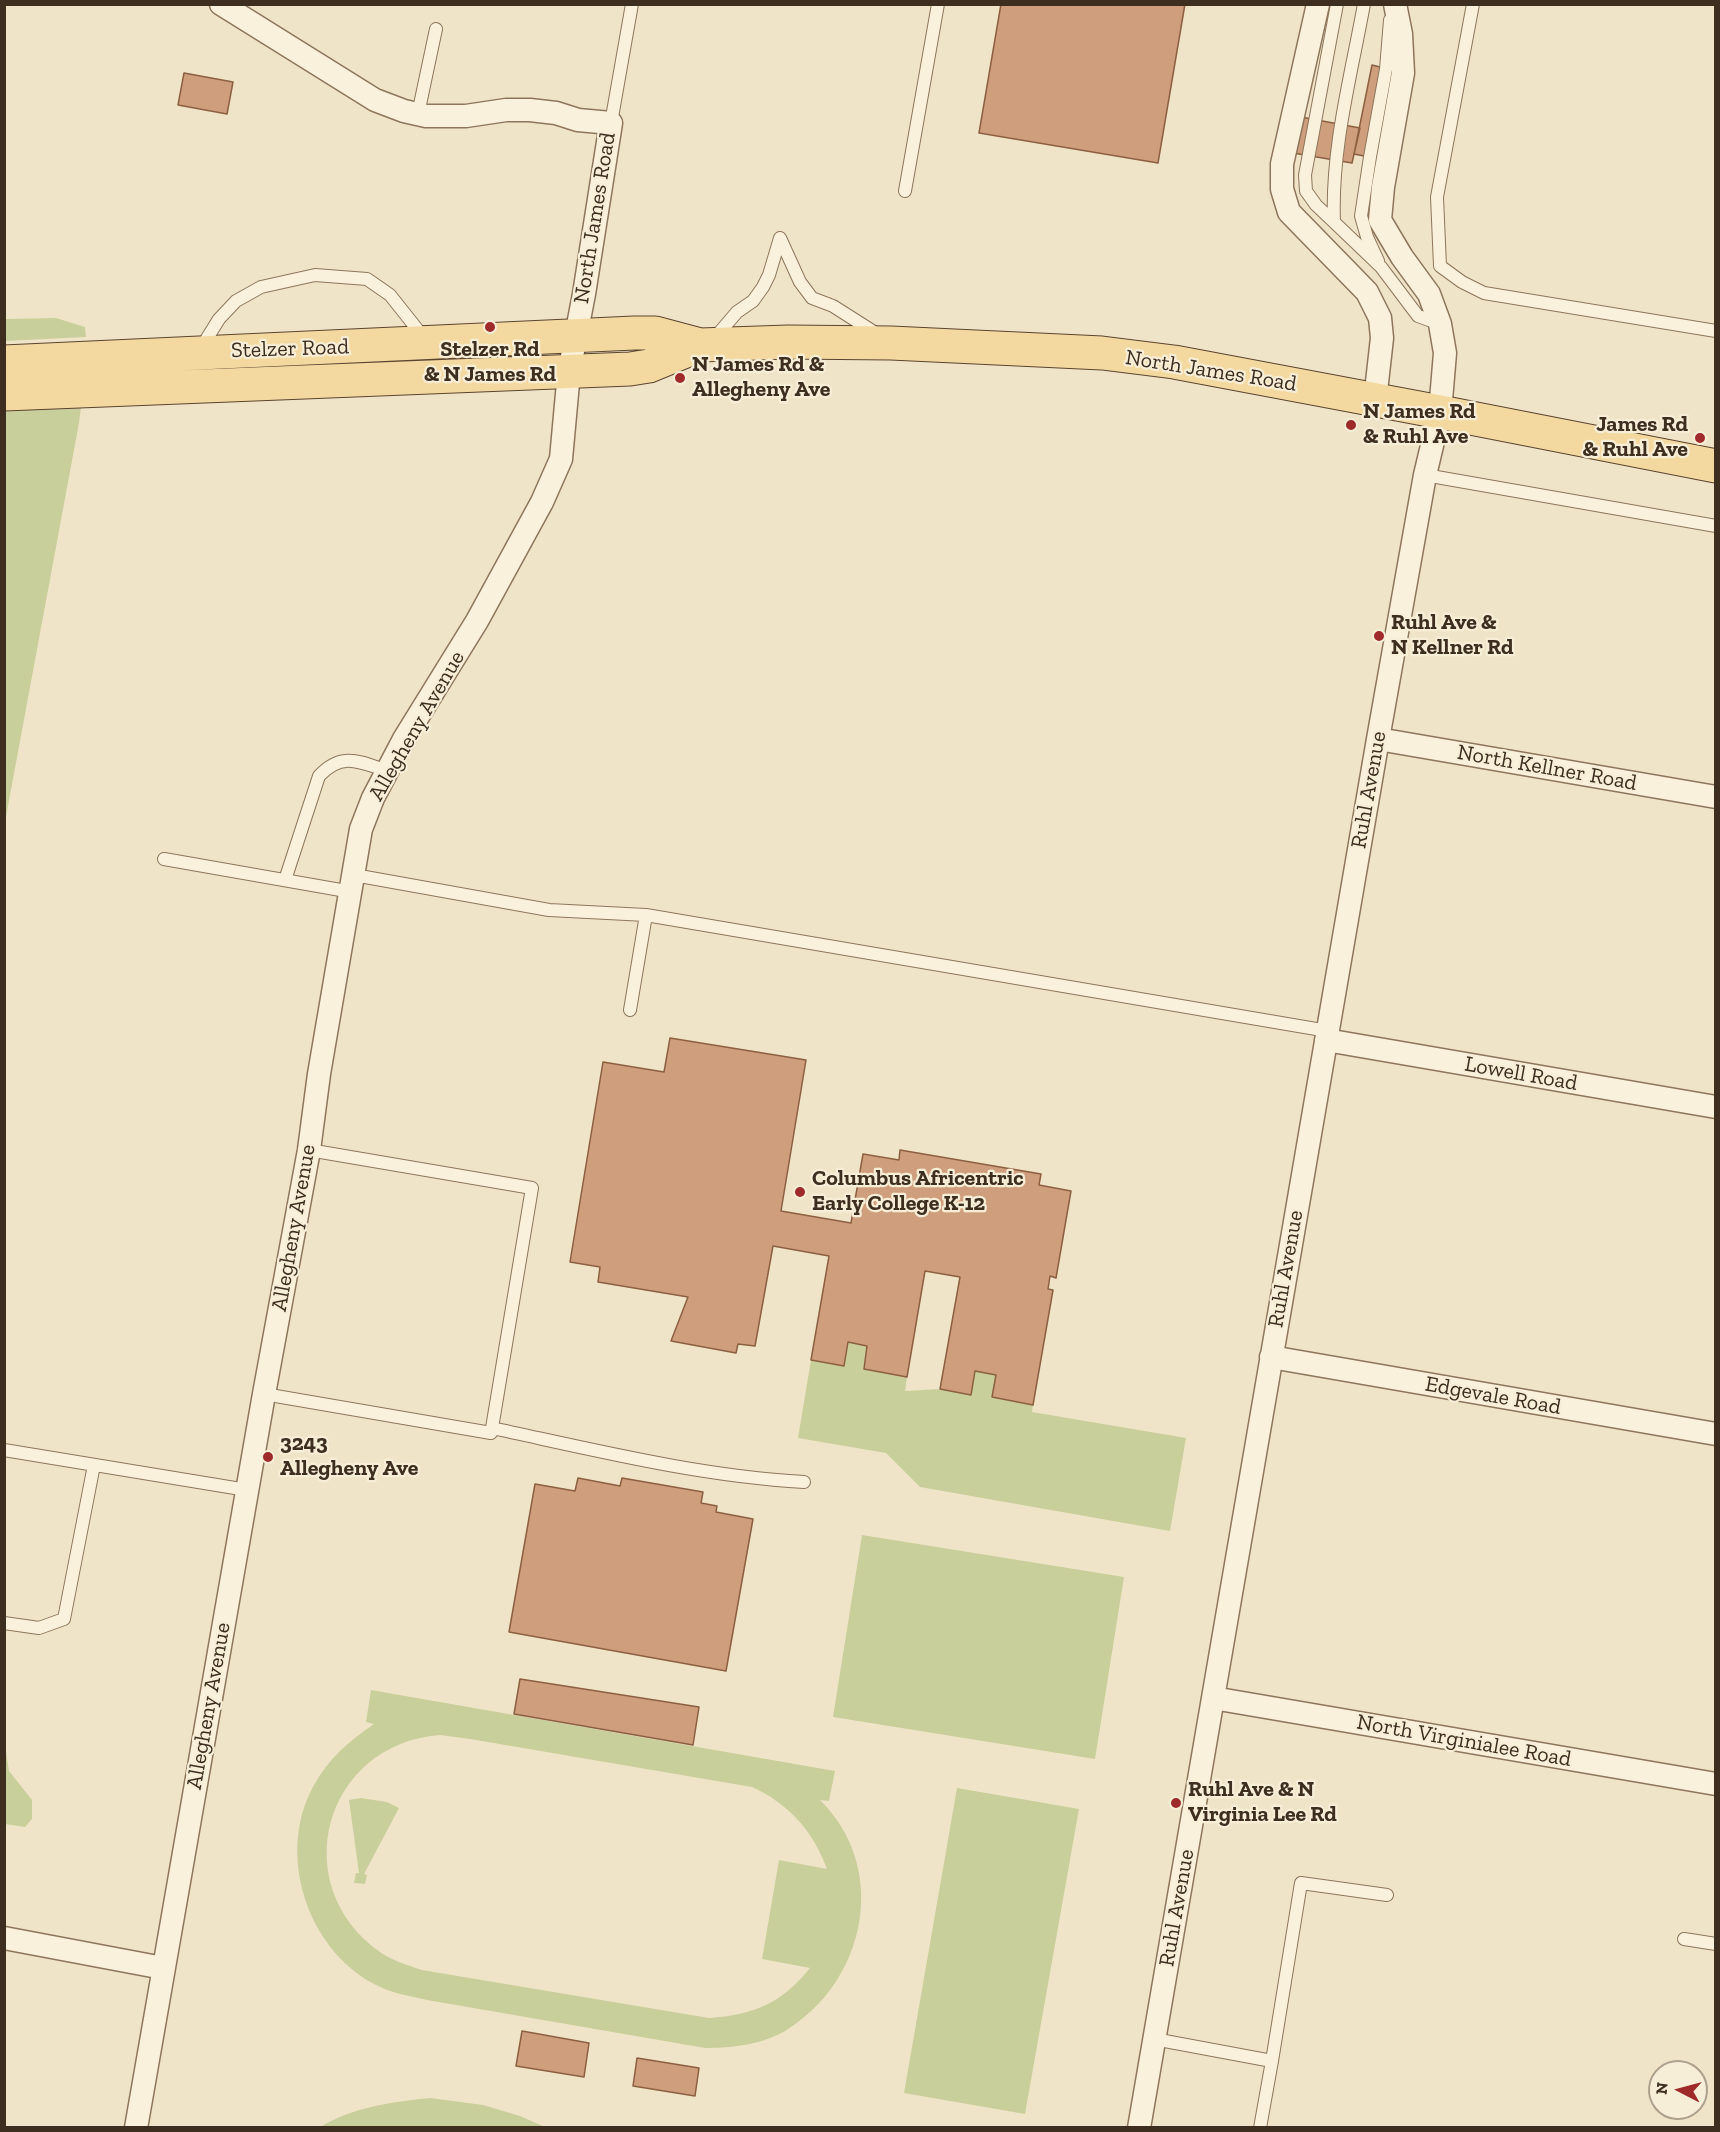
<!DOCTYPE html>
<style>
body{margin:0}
#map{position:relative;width:1720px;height:2132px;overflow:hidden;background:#f0e4c8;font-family:"Zilla Slab",serif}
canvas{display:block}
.frame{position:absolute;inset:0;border:6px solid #3d2e20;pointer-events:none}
.north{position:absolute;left:1648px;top:2060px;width:60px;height:60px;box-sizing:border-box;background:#f7eed8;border:2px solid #ada18e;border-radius:50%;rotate:276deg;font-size:16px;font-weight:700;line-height:24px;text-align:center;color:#3d2e20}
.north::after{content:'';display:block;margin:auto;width:21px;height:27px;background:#9e2a2b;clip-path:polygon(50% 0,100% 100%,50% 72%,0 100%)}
</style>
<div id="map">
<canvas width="1720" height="2132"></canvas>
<div class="frame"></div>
<div class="north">N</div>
</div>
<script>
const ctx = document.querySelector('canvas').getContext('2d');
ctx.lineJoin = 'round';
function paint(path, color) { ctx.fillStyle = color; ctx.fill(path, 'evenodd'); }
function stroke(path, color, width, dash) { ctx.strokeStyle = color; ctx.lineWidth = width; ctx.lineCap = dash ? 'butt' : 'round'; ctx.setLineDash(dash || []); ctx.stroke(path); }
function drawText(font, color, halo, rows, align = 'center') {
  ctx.font = font + ' "Zilla Slab",serif'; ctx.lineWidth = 4.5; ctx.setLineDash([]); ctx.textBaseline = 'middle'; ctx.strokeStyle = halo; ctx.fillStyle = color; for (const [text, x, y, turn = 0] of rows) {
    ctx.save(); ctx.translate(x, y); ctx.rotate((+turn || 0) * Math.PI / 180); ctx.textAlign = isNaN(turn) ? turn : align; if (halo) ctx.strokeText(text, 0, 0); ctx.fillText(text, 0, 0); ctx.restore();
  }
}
paint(new Path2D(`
 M 56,318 L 85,327 L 86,337 L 5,341 L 5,319 Z
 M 81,407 L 79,423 L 5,822 L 5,411 Z
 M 848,1342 L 867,1346 L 864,1369 L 907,1377 L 905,1391 L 940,1389 L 971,1394 L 975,1371 L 996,1375 L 992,1397 L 1033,1405 L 1032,1412 L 1186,1438 L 1170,1531 L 920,1487 L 886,1453 L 798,1438 L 811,1360 L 844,1366 Z
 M 862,1535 L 1124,1577 L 1095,1759 L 833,1717 Z
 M 371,1690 L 835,1771 L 829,1801 L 820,1800 C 890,1869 866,1982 785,2031 C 761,2045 731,2048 705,2048 L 427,2000 C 410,1996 390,1993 374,1984 C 306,1948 276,1852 314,1785 C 329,1758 349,1741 374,1724 L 366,1722 ZM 440,1735 L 470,1739 L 752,1787 C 789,1804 813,1831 827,1869 L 779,1860 L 762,1959 L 810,1968 C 782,2003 754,2015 709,2018 L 422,1970 C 407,1965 393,1961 380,1952 C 286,1886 323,1744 440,1735 Z
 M 4,1738 L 9,1771 L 32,1800 L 32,1819 L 25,1827 L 5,1824 Z
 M 957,1788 L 1079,1809 L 1025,2114 L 904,2093 Z
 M 361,1798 L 387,1802 L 399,1808 L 364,1874 L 367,1875 L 365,1884 L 354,1883 L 356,1873 L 359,1873 L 349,1800 Z
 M 430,2098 L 483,2105 L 520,2116 L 545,2127 L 320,2127 C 354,2107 391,2102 430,2098 Z`), '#c9cf9b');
const building = new Path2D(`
 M 1001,4 L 1185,4 L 1158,163 L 979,133 Z
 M 1372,65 L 1412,75 L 1398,163 L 1354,154 Z
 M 184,73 L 233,82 L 227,114 L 178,105 Z
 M 1301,117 L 1360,128 L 1352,163 L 1293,153 Z
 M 670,1038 L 806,1060 L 781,1211 L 851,1223 L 863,1154 L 899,1160 L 900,1150 L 1041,1174 L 1039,1185 L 1071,1191 L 1056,1278 L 1050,1276 L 1048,1289 L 1053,1290 L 1033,1405 L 992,1397 L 996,1375 L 975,1371 L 971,1395 L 940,1389 L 960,1277 L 925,1271 L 907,1377 L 864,1369 L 867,1346 L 848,1342 L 844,1366 L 811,1360 L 829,1256 L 773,1246 L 755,1346 L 738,1344 L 736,1353 L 671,1341 L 688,1297 L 598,1282 L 600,1267 L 570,1262 L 603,1062 L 664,1072 Z
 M 578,1478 L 620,1486 L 622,1478 L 703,1492 L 701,1503 L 717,1506 L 716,1512 L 753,1519 L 726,1671 L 509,1632 L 535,1484 L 575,1491 Z
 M 520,1679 L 699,1707 L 693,1745 L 514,1714 Z
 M 522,2031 L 589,2043 L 584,2077 L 516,2066 Z
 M 637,2058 L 699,2068 L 695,2096 L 633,2086 Z`);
paint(building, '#cf9f7d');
stroke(building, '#8d5f41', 1.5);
const service = new Path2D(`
 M 1364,4 C 1351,76 1331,149 1334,222 L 1381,267 L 1418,316 L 1440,324
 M 1473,4 L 1437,197 L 1440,266 L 1462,282 L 1484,293 L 1716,331
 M 418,114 L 436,29
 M 611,123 L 632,4
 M 905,191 L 938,4
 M 1334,222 L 1316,205 L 1306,191 L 1305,175 L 1337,4
 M 780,238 L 800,282 L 812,298 L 833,306 L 877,334
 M 1378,261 L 1367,237 L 1361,216 L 1370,157 L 1386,69 L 1390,20
 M 713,340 L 737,312 L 753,301 L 763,287 L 769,275 L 780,238
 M 201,348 L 219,319 L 236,301 L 261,287 L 315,275 L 367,279 L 390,295 L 425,339
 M 1425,475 L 1716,526
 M 164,859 L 352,892
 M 354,875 L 549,910 L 646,915 L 1328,1031
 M 285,880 L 319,776 C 342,751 360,762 388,771
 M 630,1010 L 646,915
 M 264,1394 L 491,1433 L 492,1428 L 532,1188 L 309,1150
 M 492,1428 C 595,1450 699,1476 804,1482
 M 4,1450 L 247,1490
 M 4,1623 L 39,1628 L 64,1619 L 94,1465
 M 1684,1939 L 1716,1944
 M 1154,2039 L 1272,2061 L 1301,1883 L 1387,1895
 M 1260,2128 L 1272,2061`);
const minor = new Path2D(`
 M 1318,4 L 1282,164 L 1282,189 L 1289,212 L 1367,292 L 1380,318 L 1382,338 L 1375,400
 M 1378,739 L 1716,797
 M 1326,1040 L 1716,1107
 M 1271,1357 L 1716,1434
 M 1213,1698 L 1716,1784
 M 4,1938 L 163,1968
 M 136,2128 L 264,1394 L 309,1150 L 319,1074 L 361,829 L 373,798 L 404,739 L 477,621 L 542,502 L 561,459 L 569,372 L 584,294 L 611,123 L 578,120 L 556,113 L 530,110 L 506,110 L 466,116 L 426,116 L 404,111 L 375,100 L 221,4
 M 1139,2128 L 1378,739 L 1425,475 L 1440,412 L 1445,353 L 1440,324 L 1429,294 L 1402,257 L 1380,220 L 1383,187 L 1403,73 L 1401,34 L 1395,4`);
const primary = new Path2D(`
 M 4,362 L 634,333 L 655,333 L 700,345 L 788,342 L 891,343 L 1102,353 L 1174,362 L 1440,412 L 1716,466
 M 4,394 L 630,369 L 649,366 L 700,345`);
stroke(service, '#8d765c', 14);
stroke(minor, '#8d765c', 25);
stroke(primary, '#5b4430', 35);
stroke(service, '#faf1dc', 12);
stroke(minor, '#faf1dc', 22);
stroke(primary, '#f3d9a0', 33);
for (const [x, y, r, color] of [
 [490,327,6,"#9e2a2b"],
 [680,378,6,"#9e2a2b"],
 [1351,425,6,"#9e2a2b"],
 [1700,438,6,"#9e2a2b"],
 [1379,636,6,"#9e2a2b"],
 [800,1192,6,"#9e2a2b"],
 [268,1457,6,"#9e2a2b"],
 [1176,1803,6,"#9e2a2b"]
]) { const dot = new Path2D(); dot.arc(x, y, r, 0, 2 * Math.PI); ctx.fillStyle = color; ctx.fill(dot); stroke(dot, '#f7eed8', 2); }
drawText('22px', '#3d2e20', '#f7eed8', [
 ["North James Road",595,218,-81],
 ["Stelzer Road",290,349,-2],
 ["North James Road",1211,371,9],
 ["Allegheny Avenue",417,726,-60],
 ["North Kellner Road",1547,768,10],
 ["Ruhl Avenue",1369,790,-80],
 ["Lowell Road",1521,1074,10],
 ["Allegheny Avenue",294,1228,-80],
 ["Ruhl Avenue",1286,1269,-80],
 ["Edgevale Road",1493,1396,10],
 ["Allegheny Avenue",209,1706,-80],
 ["North Virginialee Road",1464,1741,10],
 ["Ruhl Avenue",1177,1908,-80]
]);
drawText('bold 22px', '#3d2e20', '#f7eed8', [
 ["Stelzer Rd",490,350,"center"],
 ["& N James Rd",490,375,"center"],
 ["N James Rd &",692,365],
 ["Allegheny Ave",692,390],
 ["N James Rd",1363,412],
 ["& Ruhl Ave",1363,437],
 ["James Rd",1688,425,"right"],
 ["& Ruhl Ave",1688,450,"right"],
 ["Ruhl Ave &",1391,623],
 ["N Kellner Rd",1391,648],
 ["Columbus Africentric",812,1179],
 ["Early College K-12",812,1204],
 ["3243",280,1444],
 ["Allegheny Ave",280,1469],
 ["Ruhl Ave & N",1188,1790],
 ["Virginia Lee Rd",1188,1815]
], 'left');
</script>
